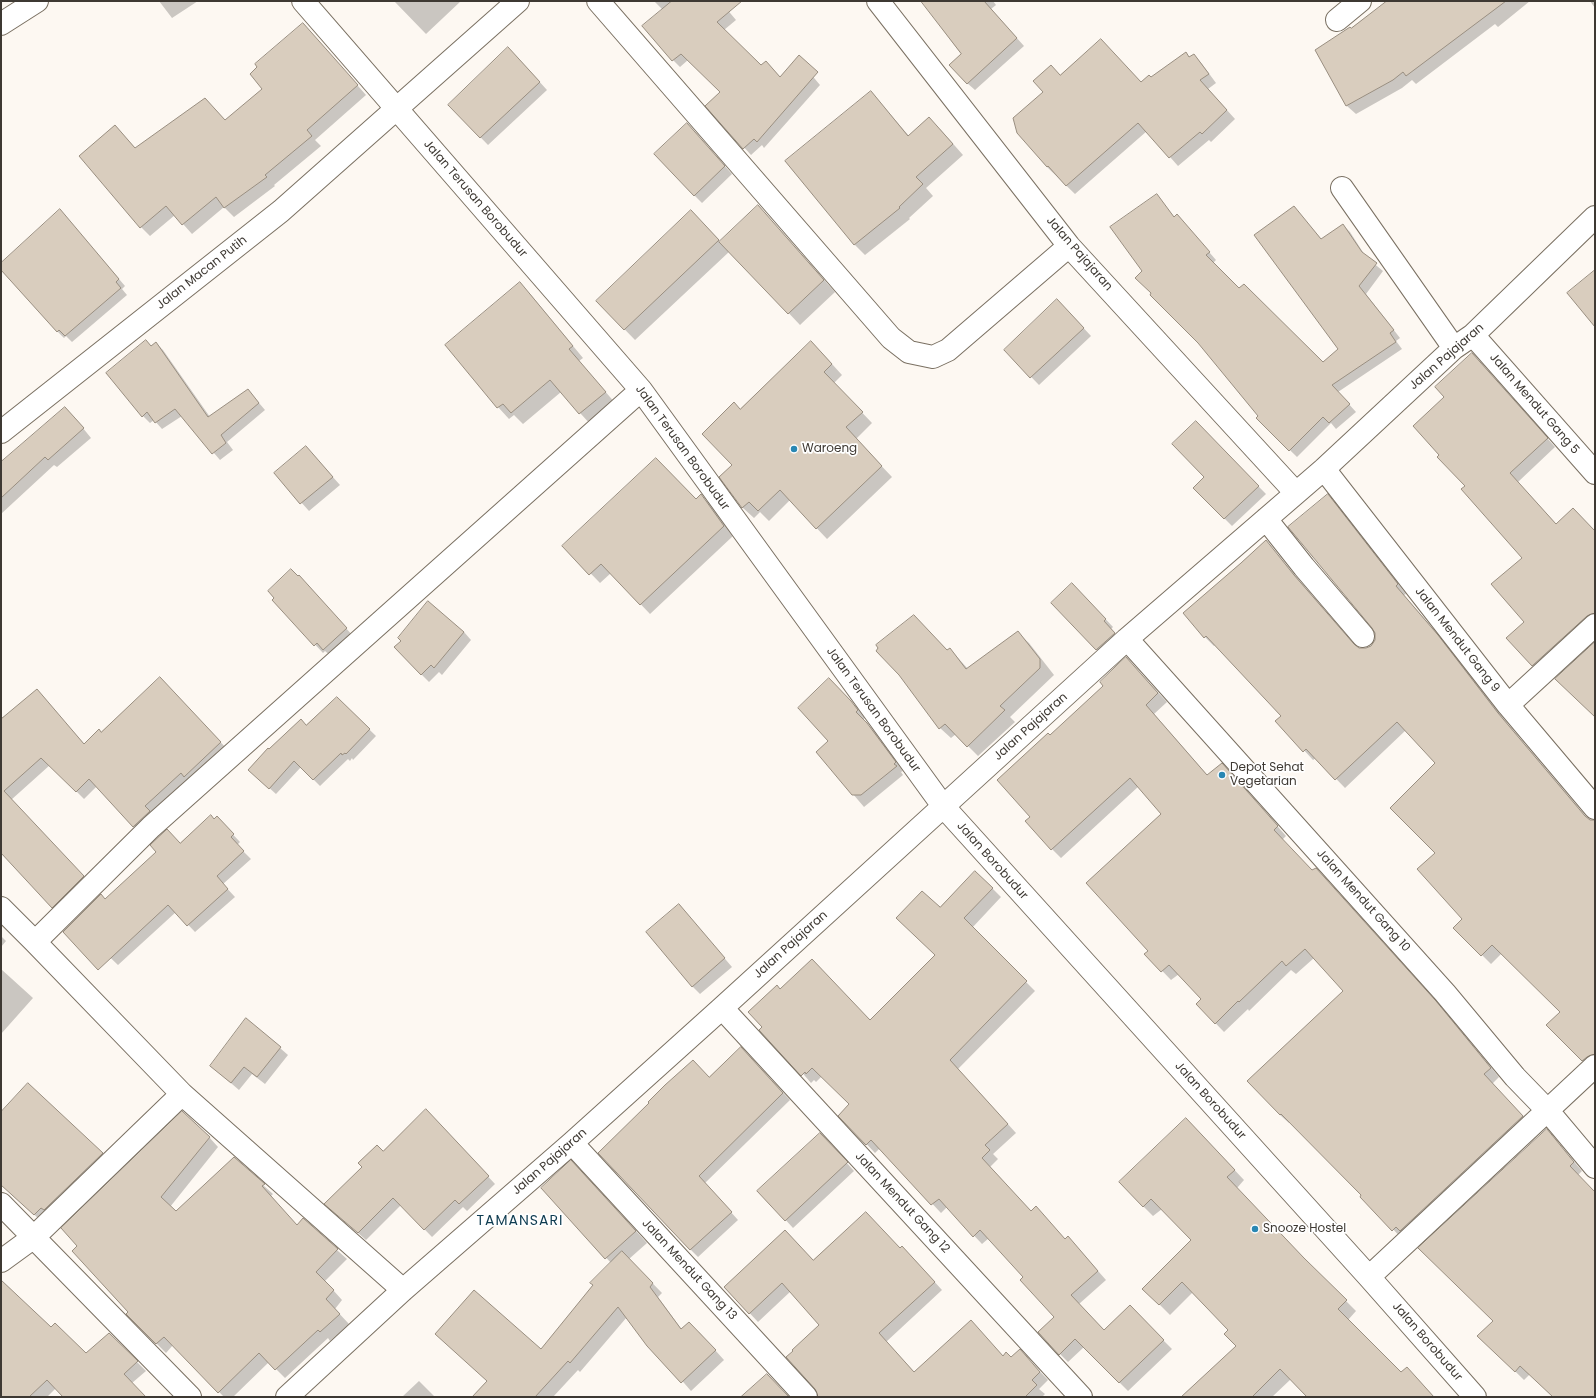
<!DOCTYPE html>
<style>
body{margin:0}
#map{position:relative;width:1596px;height:1398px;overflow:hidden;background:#fdf8f2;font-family:Poppins,sans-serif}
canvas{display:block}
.frame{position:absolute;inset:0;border:2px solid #3e3933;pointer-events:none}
</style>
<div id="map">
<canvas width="1596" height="1398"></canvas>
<div class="frame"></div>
</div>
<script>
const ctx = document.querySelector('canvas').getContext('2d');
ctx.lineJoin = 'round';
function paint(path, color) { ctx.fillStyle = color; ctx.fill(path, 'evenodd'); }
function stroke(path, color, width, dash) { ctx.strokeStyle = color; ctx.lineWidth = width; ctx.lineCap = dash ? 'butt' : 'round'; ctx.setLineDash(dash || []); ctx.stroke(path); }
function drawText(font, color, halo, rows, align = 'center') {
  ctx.font = font + ' Poppins,sans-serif'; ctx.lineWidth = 3.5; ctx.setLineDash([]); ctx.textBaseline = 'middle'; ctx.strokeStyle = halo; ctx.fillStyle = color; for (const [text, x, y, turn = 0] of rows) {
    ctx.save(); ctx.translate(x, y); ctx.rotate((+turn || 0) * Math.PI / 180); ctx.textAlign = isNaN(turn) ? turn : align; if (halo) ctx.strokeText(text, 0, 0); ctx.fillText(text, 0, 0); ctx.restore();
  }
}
paint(new Path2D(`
 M 159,1 L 198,1 L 172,18 Z
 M 394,1 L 461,1 L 426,34 Z
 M 654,1 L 720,1 L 736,20 L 724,30 L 761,67 L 766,62 L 781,78 L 804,66 L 820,85 L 764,148 L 762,145 L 751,155 L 707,106 L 721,92 L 688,60 L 680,67 L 673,60 L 663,10 Z
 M 923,1 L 993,1 L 996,5 L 991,9 L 1024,46 L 975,90 L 967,83 L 963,54 Z
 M 1415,1 L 1530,1 L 1498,27 L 1495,24 L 1416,84 L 1412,80 L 1402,88 L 1356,114 L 1347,106 L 1316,50 L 1351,29 Z
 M 1590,1 L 1595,1 L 1595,8 Z
 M 312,34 L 366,95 L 315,140 L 321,146 L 274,185 L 275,186 L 234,217 L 224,207 L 192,234 L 175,215 L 150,236 L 141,227 L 115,126 L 136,149 L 226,121 L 264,89 Z
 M 1186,54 L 1190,58 L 1194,55 L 1202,64 L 1216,83 L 1208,89 L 1235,119 L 1211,142 L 1209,140 L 1178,166 L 1147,131 L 1075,194 L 1047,167 L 1019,134 L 1060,76 L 1141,83 L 1151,78 Z
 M 516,56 L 547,90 L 488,145 L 449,105 Z
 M 871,92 L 909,136 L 940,129 L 963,155 L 926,188 L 933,196 L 909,218 L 910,219 L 865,255 L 855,245 L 786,162 Z
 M 687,124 L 732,174 L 702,203 L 694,195 Z
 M 1156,195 L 1175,218 L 1184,223 L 1216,260 L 1213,263 L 1239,289 L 1323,364 L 1340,349 L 1294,207 L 1322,240 L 1343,225 L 1350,232 L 1366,257 L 1383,271 L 1366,294 L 1400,338 L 1396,341 L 1402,349 L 1338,392 L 1356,412 L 1336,429 L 1331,423 L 1297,457 L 1257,418 L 1260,416 L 1199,343 L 1152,294 L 1144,271 Z
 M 60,210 L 125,286 L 122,289 L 127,295 L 72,342 L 66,336 L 64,338 L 57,331 L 1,269 L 1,264 Z
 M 769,218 L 835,292 L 800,325 L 730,251 L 635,340 L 597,301 L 702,222 L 720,242 Z
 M 520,284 L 531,295 L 583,358 L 579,361 L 616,404 L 591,425 L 561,392 L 523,424 L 514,415 L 509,419 L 498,407 L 446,345 Z
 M 1065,308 L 1091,336 L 1039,385 L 1005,350 Z
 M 146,341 L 151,346 L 156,343 L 163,350 L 210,417 L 248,390 L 265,410 L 227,442 L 233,450 L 220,460 L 182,416 L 162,429 L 154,420 L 150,423 L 143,416 Z
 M 822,353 L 842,375 L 834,383 L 872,423 L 856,439 L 892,477 L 827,539 L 790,500 L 769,521 L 760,512 L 754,518 L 743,508 L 721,477 L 733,465 L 740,410 Z
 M 1480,362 L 1555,447 L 1518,482 L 1557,525 L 1595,532 L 1595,624 L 1541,674 L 1533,665 L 1525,622 L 1523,558 L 1466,486 Z
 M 74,417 L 91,438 L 57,467 L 54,465 L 1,514 L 1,459 L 4,461 Z
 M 1196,423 L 1266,494 L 1232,526 L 1194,488 L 1206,477 Z
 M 306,447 L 340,485 L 309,511 L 275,473 Z
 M 701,496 L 711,505 L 733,536 L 650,614 L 611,573 L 600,583 L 564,546 L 696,500 Z
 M 1328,496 L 1337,505 L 1406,594 L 1404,595 L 1447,645 L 1507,723 L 1588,819 L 1595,821 L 1595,1067 L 1592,1070 L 1548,1025 L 1561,1012 L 1502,953 L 1491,964 L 1455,928 L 1464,919 L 1436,853 L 1436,763 L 1406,730 L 1345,788 L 1316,758 L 1313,760 L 1277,721 L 1282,716 L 1215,645 L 1214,646 L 1205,637 L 1184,613 L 1266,541 L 1356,647 L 1359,649 L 1366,649 L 1371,646 L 1376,640 L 1376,633 Z
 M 307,584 L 353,636 L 332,657 L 325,651 L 323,653 L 273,600 Z
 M 1080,592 L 1113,627 L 1111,629 L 1122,641 L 1104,657 L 1052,603 Z
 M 464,632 L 471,640 L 442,675 L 439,672 L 429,682 L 421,674 Z
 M 1018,633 L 1029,643 L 1054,675 L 1010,717 L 1015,722 L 978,756 L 956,734 L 951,738 L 940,728 L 948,651 L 950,649 L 968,669 Z
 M 1126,658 L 1167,702 L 1154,714 L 1208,776 L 1231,773 L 1286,836 L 1282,840 L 1444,1011 L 1499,1077 L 1492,1084 L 1532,1125 L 1402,1239 L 1362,1195 L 1291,1122 L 1289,1123 L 1280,1115 L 1345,991 L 1314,958 L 1296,974 L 1291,970 L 1249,1011 L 1248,1009 L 1224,1032 L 1197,1004 L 1202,999 L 1179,974 L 1171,980 L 1146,954 L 1149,951 L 1163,814 L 1139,786 L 1061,858 L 1052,849 L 1032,817 L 1050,736 L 1104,686 Z
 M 160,678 L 228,750 L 142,834 L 97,786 L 84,799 L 50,765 L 11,800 L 91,884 L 63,912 L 1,852 L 1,716 L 3,718 L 37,690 L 85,745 L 101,733 Z
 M 829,679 L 859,710 L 865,718 L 863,720 L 875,732 L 903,771 L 901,772 L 903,775 L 864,807 L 818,753 L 829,741 Z
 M 337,698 L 376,736 L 353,760 L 352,758 L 350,761 L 348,759 L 320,786 L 301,767 L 276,794 L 256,776 Z
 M 214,820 L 224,825 L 240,842 L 237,845 L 251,859 L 223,884 L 235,897 L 195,932 L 176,912 L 118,965 L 74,923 Z
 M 992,888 L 1001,897 L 972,928 L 1035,991 L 958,1069 L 1016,1133 L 993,1154 L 998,1159 L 990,1167 L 1031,1212 L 1065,1240 L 1076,1246 L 1106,1280 L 1079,1304 L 1104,1332 L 1130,1307 L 1172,1349 L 1128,1391 L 1084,1347 L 1068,1362 L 1060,1354 L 1055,1318 L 1024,1277 L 989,1238 L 982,1244 L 947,1207 L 941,1213 L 880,1148 L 875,1153 L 840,1116 L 851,1104 L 822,1076 L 816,1082 L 814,1080 L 811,1083 L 763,1027 L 780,990 L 870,1022 L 937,955 L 940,909 Z
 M 679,905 L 732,967 L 700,994 L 692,986 Z
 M 1,936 L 6,941 L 1,947 Z
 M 1,969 L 33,998 L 1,1034 Z
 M 280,1048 L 288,1055 L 265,1084 L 252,1074 L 239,1090 L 211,1066 Z
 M 748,1055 L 790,1100 L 705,1183 L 738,1220 L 698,1257 L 690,1249 L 651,1103 L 709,1078 Z
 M 1,1113 L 102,1154 L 110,1161 L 42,1222 L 1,1183 Z
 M 434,1118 L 495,1184 L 467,1211 L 463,1207 L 432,1237 L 401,1205 L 366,1240 L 333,1211 L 383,1152 Z
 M 1196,1129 L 1244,1180 L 1237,1188 L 1312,1267 L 1356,1311 L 1348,1320 L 1401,1374 L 1417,1378 L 1434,1397 L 1309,1397 L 1291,1379 L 1272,1397 L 1183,1397 L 1238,1346 L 1230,1330 L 1193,1292 L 1170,1315 L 1144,1289 L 1193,1240 L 1162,1209 L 1153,1216 L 1143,1206 Z
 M 1547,1130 L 1582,1171 L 1578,1175 L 1595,1193 L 1595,1397 L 1554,1397 L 1530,1374 L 1524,1380 L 1479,1336 L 1494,1321 Z
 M 209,1137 L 218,1147 L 170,1207 L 176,1212 L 234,1159 L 273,1194 L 271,1196 L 297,1226 L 303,1220 L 347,1259 L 325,1281 L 342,1300 L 335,1309 L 349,1324 L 330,1341 L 328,1338 L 285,1378 L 269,1362 L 233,1397 L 224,1397 L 173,1345 L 166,1353 L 127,1314 L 129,1312 L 73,1251 Z
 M 828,1142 L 854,1171 L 793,1228 L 759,1191 Z
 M 583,1173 L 647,1243 L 629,1259 L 662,1293 L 658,1297 L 682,1330 L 699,1332 L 724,1360 L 691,1391 L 627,1317 L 580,1372 L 578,1370 L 553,1397 L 474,1397 L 541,1350 L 611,1263 L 542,1188 Z
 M 900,1250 L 911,1256 L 942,1290 L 886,1342 L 915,1373 L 1003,1357 L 1028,1359 L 1048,1380 L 1039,1389 L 1045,1394 L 1042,1397 L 839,1397 L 820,1325 L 791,1291 L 758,1322 L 725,1287 L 814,1261 Z
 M 1,1281 L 51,1328 L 86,1354 L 109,1334 L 146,1371 L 132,1383 L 145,1397 L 64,1397 L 56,1388 L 47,1397 L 1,1397 Z
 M 419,1381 L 435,1397 L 402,1397 Z`), '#0003');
const building = new Path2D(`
 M 672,1 L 742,1 L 717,22 L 761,65 L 766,61 L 780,77 L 799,55 L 818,72 L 757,142 L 754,139 L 743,149 L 705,106 L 720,92 L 681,54 L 672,61 L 642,26 Z
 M 921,1 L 984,1 L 1017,38 L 967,84 L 949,65 L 961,54 Z
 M 1387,1 L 1506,1 L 1406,76 L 1403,72 L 1393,80 L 1346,106 L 1315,50 L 1350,27 L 1351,28 Z
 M 303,23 L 358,85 L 307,130 L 312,136 L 265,175 L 267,177 L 224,208 L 216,197 L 182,225 L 166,206 L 140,228 L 79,156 L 115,125 L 135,148 L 205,98 L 225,120 L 262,89 L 250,74 L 257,67 L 255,64 Z
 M 1101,39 L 1141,82 L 1149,75 L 1151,77 L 1186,52 L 1189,57 L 1194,54 L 1209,74 L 1200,80 L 1227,110 L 1202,134 L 1200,132 L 1169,158 L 1138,123 L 1066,186 L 1048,166 L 1047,167 L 1017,133 L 1013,118 L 1043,92 L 1033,81 L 1051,65 L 1060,75 Z
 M 508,47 L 540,82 L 480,138 L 448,105 Z
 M 871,91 L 908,136 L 929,117 L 953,144 L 916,177 L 923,184 L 899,207 L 900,208 L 854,245 L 785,161 Z
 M 687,123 L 725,166 L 694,196 L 654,154 Z
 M 1157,194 L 1174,217 L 1177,214 L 1210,252 L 1206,255 L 1239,288 L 1244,284 L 1323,362 L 1338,349 L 1254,235 L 1294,206 L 1321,239 L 1343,224 L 1362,252 L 1377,263 L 1359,286 L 1394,330 L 1390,333 L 1396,342 L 1332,385 L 1350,404 L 1329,423 L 1323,417 L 1289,451 L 1256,418 L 1258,416 L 1198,343 L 1150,295 L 1151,293 L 1135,278 L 1142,271 L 1110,227 Z
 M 758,205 L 824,280 L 788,314 L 719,242 Z
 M 60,209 L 119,279 L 116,282 L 121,288 L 65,336 L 59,330 L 57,332 L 1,270 L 1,263 Z
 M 691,210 L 719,240 L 624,330 L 596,301 Z
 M 1595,270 L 1595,327 L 1567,293 Z
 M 520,282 L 573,346 L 569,349 L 606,392 L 579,414 L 550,380 L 511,413 L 503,404 L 497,408 L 445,345 Z
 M 1057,299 L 1084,328 L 1030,378 L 1004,350 Z
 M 146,340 L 151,346 L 156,342 L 208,417 L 248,389 L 259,403 L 221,435 L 226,443 L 212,454 L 175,409 L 155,423 L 147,412 L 142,417 L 106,373 Z
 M 811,341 L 832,364 L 824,372 L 863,412 L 846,427 L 882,466 L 816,529 L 780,490 L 758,511 L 749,502 L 742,508 L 719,477 L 732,465 L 702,434 L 734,402 L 740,409 Z
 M 1472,353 L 1548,438 L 1510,473 L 1556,524 L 1573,508 L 1595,531 L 1595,613 L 1587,616 L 1532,666 L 1506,638 L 1524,622 L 1491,584 L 1522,558 L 1461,489 L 1465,486 L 1437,457 L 1439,455 L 1413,426 L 1444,397 L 1435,387 Z
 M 65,407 L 84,428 L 48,460 L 45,457 L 1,498 L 1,462 Z
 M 1196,421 L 1259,486 L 1224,519 L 1193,488 L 1204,477 L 1172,444 Z
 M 306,446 L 333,477 L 300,504 L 274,473 Z
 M 656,458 L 696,499 L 701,494 L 724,526 L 640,605 L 601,564 L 589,575 L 562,546 Z
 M 1328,494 L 1398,584 L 1396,586 L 1438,635 L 1498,713 L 1585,816 L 1590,820 L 1595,820 L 1595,1054 L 1587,1057 L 1582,1061 L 1546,1025 L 1560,1012 L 1492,945 L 1481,956 L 1453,928 L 1462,919 L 1417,869 L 1435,853 L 1390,808 L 1435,763 L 1397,722 L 1335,780 L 1306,749 L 1303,752 L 1275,721 L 1281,716 L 1206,636 L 1204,638 L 1183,613 L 1241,563 L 1266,540 L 1294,575 L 1354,644 L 1359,648 L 1366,648 L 1371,646 L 1375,640 L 1375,633 L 1372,628 L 1288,527 Z
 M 291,569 L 298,576 L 299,575 L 347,628 L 323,650 L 317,643 L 314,646 L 272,600 L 274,598 L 268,591 Z
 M 1072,583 L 1106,619 L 1104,621 L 1115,633 L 1096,650 L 1051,603 Z
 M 428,601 L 464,632 L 434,668 L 431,665 L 421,675 L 394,647 L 401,641 L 398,638 Z
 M 914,615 L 947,650 L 950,648 L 966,669 L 1018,631 L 1040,659 L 1040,668 L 1000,706 L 1005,710 L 967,747 L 945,724 L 939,729 L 899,675 L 876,651 L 878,648 L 876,645 Z
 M 1595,642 L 1595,717 L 1555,679 Z
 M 1126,657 L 1158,693 L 1146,705 L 1207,775 L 1222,763 L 1278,826 L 1274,830 L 1312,870 L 1316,868 L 1436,1001 L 1491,1068 L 1484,1074 L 1523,1116 L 1400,1231 L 1396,1227 L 1392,1231 L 1360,1197 L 1361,1195 L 1281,1114 L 1280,1115 L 1247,1081 L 1343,991 L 1305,949 L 1286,966 L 1282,961 L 1239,1002 L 1238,1001 L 1215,1024 L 1196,1004 L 1201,999 L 1169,965 L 1161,972 L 1144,954 L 1148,951 L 1086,883 L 1161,814 L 1130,778 L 1051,850 L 1025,821 L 1030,817 L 997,780 L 1048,733 L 1050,735 L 1103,686 L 1100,682 Z
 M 160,677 L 221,742 L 184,777 L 181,773 L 145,806 L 150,811 L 133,827 L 89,779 L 76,792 L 41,758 L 4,791 L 84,876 L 52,908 L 1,853 L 1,719 L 37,689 L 84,744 L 99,729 L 101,732 Z
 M 829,678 L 851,701 L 858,710 L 856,712 L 867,723 L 896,762 L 894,764 L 897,766 L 861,795 L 852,795 L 816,752 L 828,741 L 798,708 Z
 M 337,697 L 370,729 L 346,754 L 345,753 L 342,755 L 341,753 L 313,780 L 294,761 L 269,789 L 248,770 L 268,748 L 269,749 L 301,719 L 306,725 Z
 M 211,815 L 214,819 L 217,816 L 234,834 L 231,837 L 244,851 L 217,876 L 228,889 L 187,926 L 168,905 L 98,970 L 63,932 L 101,894 L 105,899 L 156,852 L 150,845 L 167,829 L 180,843 Z
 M 975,871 L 993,888 L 964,918 L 1027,981 L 950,1060 L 1008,1124 L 985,1145 L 990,1150 L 982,1158 L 1031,1211 L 1036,1206 L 1065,1239 L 1068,1236 L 1098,1271 L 1071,1295 L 1104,1330 L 1130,1305 L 1164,1340 L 1119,1383 L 1075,1339 L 1059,1355 L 1038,1332 L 1054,1317 L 1020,1280 L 1023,1277 L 980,1230 L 973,1237 L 939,1199 L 931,1205 L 871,1140 L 866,1145 L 838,1116 L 849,1104 L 812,1068 L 806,1074 L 805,1072 L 801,1076 L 759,1030 L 762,1027 L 748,1012 L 777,985 L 780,989 L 812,959 L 870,1020 L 935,955 L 896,918 L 922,891 L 940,907 Z
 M 679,904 L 725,958 L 692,987 L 646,932 Z
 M 246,1018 L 281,1047 L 257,1077 L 244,1067 L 231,1083 L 210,1066 Z
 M 741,1047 L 783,1093 L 699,1176 L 732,1212 L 690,1250 L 598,1153 L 649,1103 L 648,1102 L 665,1085 L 693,1060 L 709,1077 Z
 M 28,1083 L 103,1153 L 44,1210 L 41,1208 L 34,1215 L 1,1185 L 1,1112 Z
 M 426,1109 L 489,1176 L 459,1204 L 455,1200 L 424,1230 L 393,1198 L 358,1233 L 324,1204 L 362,1167 L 358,1163 L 377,1145 L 383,1151 Z
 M 182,1111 L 210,1137 L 161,1197 L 176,1211 L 234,1157 L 265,1184 L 262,1186 L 297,1225 L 303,1218 L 338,1249 L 316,1272 L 334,1290 L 326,1299 L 340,1314 L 320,1332 L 318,1330 L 275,1370 L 259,1353 L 218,1393 L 164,1337 L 156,1344 L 126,1314 L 128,1312 L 72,1251 L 77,1246 L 61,1228 Z
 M 1186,1118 L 1235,1170 L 1227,1177 L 1304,1258 L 1347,1300 L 1338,1309 L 1401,1372 L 1407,1367 L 1434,1397 L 1307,1397 L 1280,1369 L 1252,1397 L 1181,1397 L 1236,1346 L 1224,1334 L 1228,1330 L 1182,1282 L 1159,1305 L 1142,1289 L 1191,1240 L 1151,1199 L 1143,1207 L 1119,1182 Z
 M 1547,1129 L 1574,1162 L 1570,1166 L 1595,1192 L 1595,1397 L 1553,1397 L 1520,1366 L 1515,1372 L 1477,1336 L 1493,1321 L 1418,1248 Z
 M 820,1133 L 848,1162 L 785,1221 L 757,1191 Z
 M 571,1160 L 636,1231 L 605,1259 L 541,1188 Z
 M 866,1212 L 900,1248 L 902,1246 L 935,1282 L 879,1333 L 914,1372 L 971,1320 L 1003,1356 L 1006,1352 L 1011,1357 L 1020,1349 L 1040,1372 L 1032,1380 L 1037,1385 L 1025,1397 L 818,1397 L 815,1389 L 786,1357 L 793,1351 L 792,1350 L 819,1325 L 782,1283 L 749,1314 L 724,1287 L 785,1230 L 813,1260 Z
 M 622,1251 L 653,1283 L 650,1287 L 681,1329 L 689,1322 L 716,1350 L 681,1383 L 647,1346 L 618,1307 L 570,1363 L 568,1361 L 535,1397 L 472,1397 L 487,1381 L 435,1334 L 474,1290 L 541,1349 L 593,1285 L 590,1283 Z
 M 1,1280 L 51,1327 L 55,1323 L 86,1353 L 109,1333 L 138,1361 L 124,1374 L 146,1397 L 63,1397 L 47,1380 L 29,1397 L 1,1397 Z
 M 767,1374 L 789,1397 L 741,1397 Z`);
paint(building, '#d9cdbe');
stroke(building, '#998e80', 1);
const street = new Path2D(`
 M 303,1 L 641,390 L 943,806 L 1369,1277 L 1475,1397
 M 598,1 L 891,338 L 909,352 L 933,357 L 948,350 L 1069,246
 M 878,1 L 1069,246 L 1296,493
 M 1337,20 L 1360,1
 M 1,24 L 37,1
 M 1342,188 L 1454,348
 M 1473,335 L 1595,473
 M 1,432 L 281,211 L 518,1
 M 1324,469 L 1508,705 L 1595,808
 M 1266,519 L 1304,567 L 1363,636
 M 1127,639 L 1445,993 L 1515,1077 L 1548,1111 L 1595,1167
 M 1508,705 L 1595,625
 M 1,908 L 35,942 L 182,1094 L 403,1290
 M 35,942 L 151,827 L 641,390
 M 722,1008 L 1081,1397
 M 572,1143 L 806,1397
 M 1,1204 L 190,1397
 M 1,1261 L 34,1237 L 182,1094
 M 1369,1277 L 1595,1066
 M 287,1397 L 403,1290 L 572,1143 L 722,1008 L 1127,639 L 1324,469 L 1454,348 L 1473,335 L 1595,217`);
stroke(street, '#7a7062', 24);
stroke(street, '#fff', 22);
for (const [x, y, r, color] of [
 [794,449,4,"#2987b3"],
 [1222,775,4,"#2987b3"],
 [1255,1229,4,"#2987b3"]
]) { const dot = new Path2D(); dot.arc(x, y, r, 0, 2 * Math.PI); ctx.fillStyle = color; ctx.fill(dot); stroke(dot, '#fff', 1.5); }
drawText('12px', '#3e3933', '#fff', [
 ["Jalan Terusan Borobudur",475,199,49],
 ["Jalan Pajajaran",1079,254,49],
 ["Jalan Macan Putih",202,273,-38],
 ["Jalan Pajajaran",1447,357,-41],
 ["Jalan Mendut Gang 5",1534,404,49],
 ["Jalan Terusan Borobudur",682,448,54],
 ["Jalan Mendut Gang 9",1457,640,52],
 ["Jalan Terusan Borobudur",873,710,54],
 ["Jalan Pajajaran",1031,727,-42],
 ["Jalan Borobudur",992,861,48],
 ["Jalan Mendut Gang 10",1363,901,48],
 ["Jalan Pajajaran",791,945,-42],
 ["Jalan Borobudur",1210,1101,48],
 ["Jalan Pajajaran",550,1162,-41],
 ["Jalan Mendut Gang 12",902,1203,47],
 ["Jalan Mendut Gang 13",689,1270,47],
 ["Jalan Borobudur",1427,1342,49]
]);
drawText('12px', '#3e3933', '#fff', [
 ["Waroeng",802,449],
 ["Depot Sehat",1230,768],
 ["Vegetarian",1230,782],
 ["Snooze Hostel",1263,1229]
], 'left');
ctx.letterSpacing = '1px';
drawText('14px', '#0f3c51', '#fff', [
 ["TAMANSARI",520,1221]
]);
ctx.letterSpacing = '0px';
</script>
